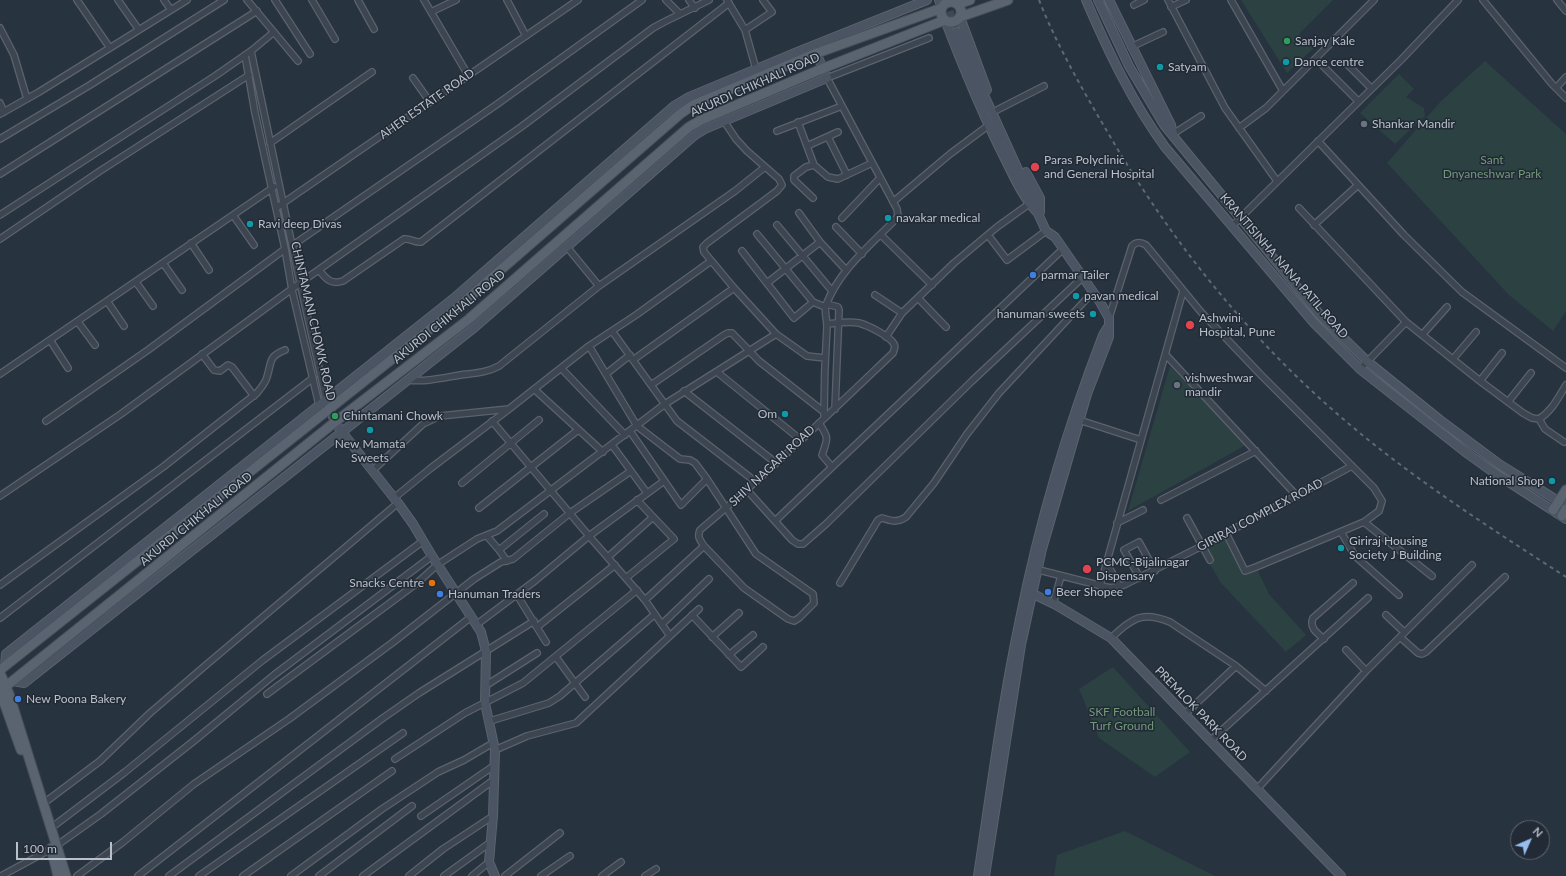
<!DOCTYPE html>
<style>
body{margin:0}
#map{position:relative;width:1566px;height:876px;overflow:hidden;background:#283340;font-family:Lato,sans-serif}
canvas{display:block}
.north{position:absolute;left:1510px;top:820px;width:40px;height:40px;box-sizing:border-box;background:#212a35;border:1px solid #5e6671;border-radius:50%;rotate:45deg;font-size:11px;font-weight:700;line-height:16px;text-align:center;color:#b9c0ca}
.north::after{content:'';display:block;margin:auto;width:14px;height:18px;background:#97bdf1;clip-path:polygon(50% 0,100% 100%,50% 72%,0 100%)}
.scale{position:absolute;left:16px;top:842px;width:96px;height:18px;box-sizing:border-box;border:2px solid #b9c0ca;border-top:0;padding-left:5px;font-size:12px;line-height:14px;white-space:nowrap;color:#b9c0ca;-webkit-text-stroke:3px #212a35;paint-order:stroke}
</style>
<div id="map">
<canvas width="1566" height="876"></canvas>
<div class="north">N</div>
<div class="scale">100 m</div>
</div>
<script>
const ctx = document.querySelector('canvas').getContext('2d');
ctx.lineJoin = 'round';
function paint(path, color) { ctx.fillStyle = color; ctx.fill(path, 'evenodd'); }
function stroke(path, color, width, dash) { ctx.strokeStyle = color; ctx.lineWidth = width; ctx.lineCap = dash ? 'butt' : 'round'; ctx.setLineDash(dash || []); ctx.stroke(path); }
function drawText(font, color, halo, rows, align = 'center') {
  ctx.font = font + ' Lato,sans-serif'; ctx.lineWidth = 3; ctx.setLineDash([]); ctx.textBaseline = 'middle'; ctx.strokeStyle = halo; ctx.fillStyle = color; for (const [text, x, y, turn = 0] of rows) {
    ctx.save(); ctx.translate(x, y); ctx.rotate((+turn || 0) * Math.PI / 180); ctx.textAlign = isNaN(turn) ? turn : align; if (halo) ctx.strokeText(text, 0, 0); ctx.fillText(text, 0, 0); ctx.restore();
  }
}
paint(new Path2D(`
 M 1241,0 L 1333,0 L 1299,34 L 1314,48 L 1287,73 Z
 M 1485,61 L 1566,134 L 1566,311 L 1553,331 L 1509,295 L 1387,163 L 1441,101 Z
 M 1399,74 L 1414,89 L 1406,97 L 1424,108 L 1425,116 L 1395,144 L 1360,113 Z
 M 1170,366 L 1246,445 L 1128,511 Z
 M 1226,533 L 1245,571 L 1256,567 L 1269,594 L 1306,635 L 1286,652 L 1221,583 L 1200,547 Z
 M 1113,667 L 1190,752 L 1155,777 L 1099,738 L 1079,689 Z
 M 1125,831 L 1215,876 L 1054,876 L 1057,855 Z`), '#2b4142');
stroke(new Path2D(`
 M 945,0 L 957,32`), '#3e4855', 8, [8, 4]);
const street = new Path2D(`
 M 77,0 L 110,48
 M 118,0 L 139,30
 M 164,0 L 171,10
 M 247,0 L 298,61
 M 275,0 L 310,54
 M 312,0 L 335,39
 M 358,0 L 374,29
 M 424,0 L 468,75
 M 507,0 L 526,36
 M 666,0 L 680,14
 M 689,0 L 695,8
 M 727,0 L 745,30 L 756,69
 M 1168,0 L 1225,108 L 1277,181
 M 1231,0 L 1283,91
 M 1483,0 L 1552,84 L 1566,98
 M 1557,0 L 1566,11
 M 1134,5 L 1144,0
 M 1171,7 L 1186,0
 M 431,12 L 456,0
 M 0,28 L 14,55 L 27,99
 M 745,30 L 772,12 L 763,0
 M 1131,47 L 1163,32
 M 251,51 L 300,283 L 326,399
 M 245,55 L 255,113 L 285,249 L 292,290 L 319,405
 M 1316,59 L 1358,101
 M 1347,64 L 1371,88
 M 413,78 L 430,102
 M 1556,88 L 1566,77
 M 0,103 L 4,112
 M 997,110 L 1044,86
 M 0,114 L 39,92 L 187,0
 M 724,121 L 736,139 L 747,151 L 779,179 L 782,185 L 777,191 L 707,243 L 703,247 L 704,252 L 734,288 L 776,334 L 807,356 L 825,358
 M 798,122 L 814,165
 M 1239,128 L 1266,108 L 1374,0
 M 777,131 L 842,106
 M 1173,134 L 1201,116
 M 828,137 L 847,175
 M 0,139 L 90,85 L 224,0
 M 1318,141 L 1404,235 L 1462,292 L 1566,368
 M 270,143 L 372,72
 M 807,146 L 838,132
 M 0,174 L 257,11
 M 813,198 L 794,180 L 794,176 L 806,167 L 814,165 L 828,177 L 838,179 L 872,163
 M 893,202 L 950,154 L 989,125
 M 276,208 L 578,0
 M 1299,208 L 1406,322 L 1480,381 L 1523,413 L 1532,418 L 1539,419 C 1552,411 1558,398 1566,385
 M 799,213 L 820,242 L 846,270
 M 0,215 L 215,76 L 251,51 L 274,32
 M 233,215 L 254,245
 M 842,218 L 880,178
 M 777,225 L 832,291
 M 1314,225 L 1358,185
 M 1232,226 L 1401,60 L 1458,0
 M 836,227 L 862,254
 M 757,234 L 813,302 L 825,307
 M 881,235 L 932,285
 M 988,235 L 1007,260 L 1046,231
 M 0,239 L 100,171 L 249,75
 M 191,243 L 209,270
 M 293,245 L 496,105 L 642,0
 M 567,247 L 599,286
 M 742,251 L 794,318 L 813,302
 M 163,263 L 182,290
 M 319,270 C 326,279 331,285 343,281 L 404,239 C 410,238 415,243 421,242 L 729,3
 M 136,282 L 153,306
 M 767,283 L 820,242
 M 875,295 L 902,313
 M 918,298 L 946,327
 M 107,301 L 124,326
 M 827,304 L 838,307 L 839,310 L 835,409
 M 1109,318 L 1132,246 C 1137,241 1141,242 1146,245 L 1201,312 L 1262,376 L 1374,488 L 1382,501 L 1379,511 L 1364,522 L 1256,567 L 1245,571 L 1226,533
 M 78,322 L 95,345
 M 612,331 L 677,421 L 756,482
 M 1422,335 L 1447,307
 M 886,337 L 902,313 L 954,263 L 997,227 L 1029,204
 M 50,340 L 68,368
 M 589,346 L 637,426 L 680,459 L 690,460 L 695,463 L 707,479 L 756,554 L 813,594 L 814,603 L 799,618 L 794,621 L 788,619 L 744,588 L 704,546 C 700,540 697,537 700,530 C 767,474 830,413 893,353 C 894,349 896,347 894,344 C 890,336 867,325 859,323 C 848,321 838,323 827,324
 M 202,354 L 214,370 L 220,371 L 228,365 L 232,367 L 254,396
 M 1166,355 L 1297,496
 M 1453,359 L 1476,332
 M 633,360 L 734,288
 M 561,368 L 625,435
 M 1360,369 L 1406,322
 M 717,372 L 801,440
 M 0,374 L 274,187
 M 606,374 L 630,355
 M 408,380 C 426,382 442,378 460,375 C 474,373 486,373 499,366 L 599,286 L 735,191 L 765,167
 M 1480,381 L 1502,353
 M 651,385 L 724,335 L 728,333 L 732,333 L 759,361 L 824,412
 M 534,389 L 603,452
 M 684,391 L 776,463
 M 1508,402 L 1531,373
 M 824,418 C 824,387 825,357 827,326 C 827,319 824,311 826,305 C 839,271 868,247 893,222 L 898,216 L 897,209 L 827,78 L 929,38
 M 1539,419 L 1545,429 L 1564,442
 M 1079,420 L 1141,440
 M 46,421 L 148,350 L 285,249
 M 492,421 L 589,536 L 645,600 L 670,636
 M 819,423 C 829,438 828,438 822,455 L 832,467
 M 630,431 L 681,505 L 707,479
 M 612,445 L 647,493
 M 372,471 L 423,424 L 440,416 L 509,409
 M 462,483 L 539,420
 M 747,490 L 792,540 L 798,544 L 803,544 L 826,524 L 972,381 L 1083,277
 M 0,496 L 121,414 L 300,283 L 521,127 L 653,28 L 664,22 L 709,0
 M 394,498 L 431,468 L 509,409 L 589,346 L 636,315 L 711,261
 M 1161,500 L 1256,451
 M 479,508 L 578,430
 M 1187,518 L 1210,560
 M 775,521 L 1063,249
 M 1364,522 L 1432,576
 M 1117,523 L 1143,510
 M 1341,532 L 1355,556 L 1399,595
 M 487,536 L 499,550
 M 608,557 L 653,517
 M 507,561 L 499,550 L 544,514
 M 1035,569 L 1110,588 L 1124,585 L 1200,547 L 1352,466
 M 1110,569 L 1120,587
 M 626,578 L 674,539 L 637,500
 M 1140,578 L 1124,550 L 1139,542 L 1155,571
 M 840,583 L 878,520 L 882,518 C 892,521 897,523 906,517 L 934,483 L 967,434 L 999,393 L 1093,292
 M 0,585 L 163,467 L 257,393 C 261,388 266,382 267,377 C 272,361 268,357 285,350
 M 1100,586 L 1183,291
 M 517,595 L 546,642
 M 645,600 L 704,546
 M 1053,604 L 1061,576
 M 692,615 L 741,667 L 763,647
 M 1386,615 L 1404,632
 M 0,618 L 313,378
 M 662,624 L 709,579
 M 476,625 L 536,580 L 589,536 L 664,481
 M 537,627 L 615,565
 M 712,637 L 739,613
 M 1400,637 L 1418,653 L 1422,654 L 1426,652 L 1505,577
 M 1111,638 C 1132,619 1141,610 1170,622 L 1236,666 L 1266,691
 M 1324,639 C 1317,633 1309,628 1313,618 L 1353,583
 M 1346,650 L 1366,671
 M 729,655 L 753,635
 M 556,657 L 585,697
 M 485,686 L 537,653
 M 267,694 L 417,583 L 437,565 L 477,539 L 497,531 L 665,404 L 776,334
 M 1185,714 L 1236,666
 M 490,721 L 549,703 L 560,696 L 655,614
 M 1210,741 L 1368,598
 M 495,750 L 527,736 L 576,723 L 699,609
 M 395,759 L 465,713 L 523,683 L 637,590
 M 1257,789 L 1366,671 L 1472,565
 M 44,803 L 100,761 L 150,713 L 206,665 L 398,503
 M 421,816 L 495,765
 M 51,828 L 125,772 L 263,660 L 423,541
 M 56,846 L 101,814 L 195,740 L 274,675 L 432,556
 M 1,876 L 51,849
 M 77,876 L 123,842 L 194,784 L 289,719 L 392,643 L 474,579 L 501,562 L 513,559 L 570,513 L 631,471
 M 138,876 L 471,617
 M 169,876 L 383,718 L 419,693 L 534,621
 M 199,876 L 403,733
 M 243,876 L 392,771
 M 291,876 L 382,809 L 438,772 L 464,760 L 493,743
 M 319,876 L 412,806
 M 363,876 L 495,779
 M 409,876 L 443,849 L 493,816
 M 444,876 L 491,842
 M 472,876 L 489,862
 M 505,876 L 560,833
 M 541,876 L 570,856
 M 602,876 L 621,862
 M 645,876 L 656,869`);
const secondary = new Path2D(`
 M 939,0 L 942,8
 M 1086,0 C 1108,51 1132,102 1165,147 L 1314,323 L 1360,369 L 1468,454 L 1493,472 L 1566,519
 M 1098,0 L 1129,66 L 1164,125 L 1321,316 L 1368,362 L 1440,420 L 1499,464 L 1566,506
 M 1109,0 L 1171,125 L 1173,134
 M 960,17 L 987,90
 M 945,20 C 963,67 982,114 1005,159 C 1014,177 1022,196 1036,211
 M 957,32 L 980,86 L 1046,231 L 1055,237 L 1100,302 L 1109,318 L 1109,337 L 1087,394 L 1042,549 L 1021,645 L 985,876
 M 1026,172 L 1040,198 L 1040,212
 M 328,404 L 335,422 L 342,432 L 398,503 L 413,524 L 432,556 L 481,632 L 486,651 L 485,703 L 495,750 L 493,816 L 489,862 L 495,876
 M 1028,594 L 1033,594 L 1056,605 L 1111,638 L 1341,876
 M 5,666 L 6,654 L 453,299 L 674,106 L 689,97 L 797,52 L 927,0
 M 13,681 L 24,683 L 475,327 L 695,135 L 705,129 L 827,78 L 814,48
 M 978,876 C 991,790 1002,704 1020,619 C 1039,523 1068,426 1103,335 L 1108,327`);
const primary = new Path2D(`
 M941 12a10 10 0 1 1 20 0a10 10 0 1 1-20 0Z
 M 958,4 L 970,0
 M 960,17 L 1008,0
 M 1553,510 L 1566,490
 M 1562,516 L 1566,509
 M 0,670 L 459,306 L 680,114 L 693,105 L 817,53 L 942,8
 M 0,673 L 9,694 L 66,876
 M 0,691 L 335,422 L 469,319 L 689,127 L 701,120 L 824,68 L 945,20
 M 0,691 L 21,750
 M 51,848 L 58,876`);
stroke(street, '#5a636d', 8);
stroke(secondary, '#5a636d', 10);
stroke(primary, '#464e59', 11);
stroke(street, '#3c4550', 5.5);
stroke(secondary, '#4a5462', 8);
stroke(primary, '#5a6470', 9);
stroke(new Path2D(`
 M 1039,0 C 1058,48 1085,94 1111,138 C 1178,252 1263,355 1366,438 C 1429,489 1498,533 1566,577`), '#5e6976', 2, [4, 4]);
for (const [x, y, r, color] of [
 [1287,41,4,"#2e9e5b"],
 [1286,62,4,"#0f9aa8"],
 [1160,67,4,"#0f9aa8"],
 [1364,124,4,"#6b7280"],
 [1035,167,5,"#e0444e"],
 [888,218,4,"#0f9aa8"],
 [250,224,4,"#0f9aa8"],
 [1033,275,4,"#3f7fe0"],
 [1076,296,4,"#0f9aa8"],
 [1093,314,4,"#0f9aa8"],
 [1190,325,5,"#e0444e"],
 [1177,385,4,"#6b7280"],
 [785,414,4,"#0f9aa8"],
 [335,416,4,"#2e9e5b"],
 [370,430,4,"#0f9aa8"],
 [1552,481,4,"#0f9aa8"],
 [1341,548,4,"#0f9aa8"],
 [1087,569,5,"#e0444e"],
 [432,583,4,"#e8710a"],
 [1048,592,4,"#3f7fe0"],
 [440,594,4,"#3f7fe0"],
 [18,699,4,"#3f7fe0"]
]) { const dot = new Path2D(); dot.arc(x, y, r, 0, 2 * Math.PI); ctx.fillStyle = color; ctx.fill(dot); stroke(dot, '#212a35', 1.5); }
drawText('12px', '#b9c0ca', '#212a35', [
 ["Sanjay Kale",1295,41],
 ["Dance centre",1294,62],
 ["Satyam",1168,67],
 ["Shankar Mandir",1372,124],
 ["Paras Polyclinic",1044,160],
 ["and General Hospital",1044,174],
 ["navakar medical",896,218],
 ["Ravi deep Divas",258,224],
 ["parmar Tailer",1041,275],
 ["pavan medical",1084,296],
 ["hanuman sweets",1085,314,"right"],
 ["Ashwini",1199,318],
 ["Hospital, Pune",1199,332],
 ["vishweshwar",1185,378],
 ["mandir",1185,392],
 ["Om",777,414,"right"],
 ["Chintamani Chowk",343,416],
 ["New Mamata",370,444,"center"],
 ["Sweets",370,458,"center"],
 ["National Shop",1544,481,"right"],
 ["Giriraj Housing",1349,541],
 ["Society J Building",1349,555],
 ["PCMC-Bijalinagar",1096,562],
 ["Dispensary",1096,576],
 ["Snacks Centre",424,583,"right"],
 ["Beer Shopee",1056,592],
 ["Hanuman Traders",448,594],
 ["New Poona Bakery",26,699]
], 'left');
drawText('12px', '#b9c0ca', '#212a35', [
 ["AKURDI CHIKHALI ROAD",755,85,-24],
 ["AHER ESTATE ROAD",427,104,-35],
 ["KRANTISINHA NANA PATIL ROAD",1284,266,49],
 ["AKURDI CHIKHALI ROAD",449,317,-39],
 ["CHINTAMANI CHOWK ROAD",313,321,77],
 ["SHIV NAGARI ROAD",772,466,-43],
 ["GIRIRAJ COMPLEX ROAD",1260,515,-28],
 ["AKURDI CHIKHALI ROAD",196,519,-39],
 ["PREMLOK PARK ROAD",1201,714,46]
]);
drawText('12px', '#729979', '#212a35', [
 ["Sant",1492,160],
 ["Dnyaneshwar Park",1492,174],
 ["SKF Football",1122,712],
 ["Turf Ground",1122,726]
]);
</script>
